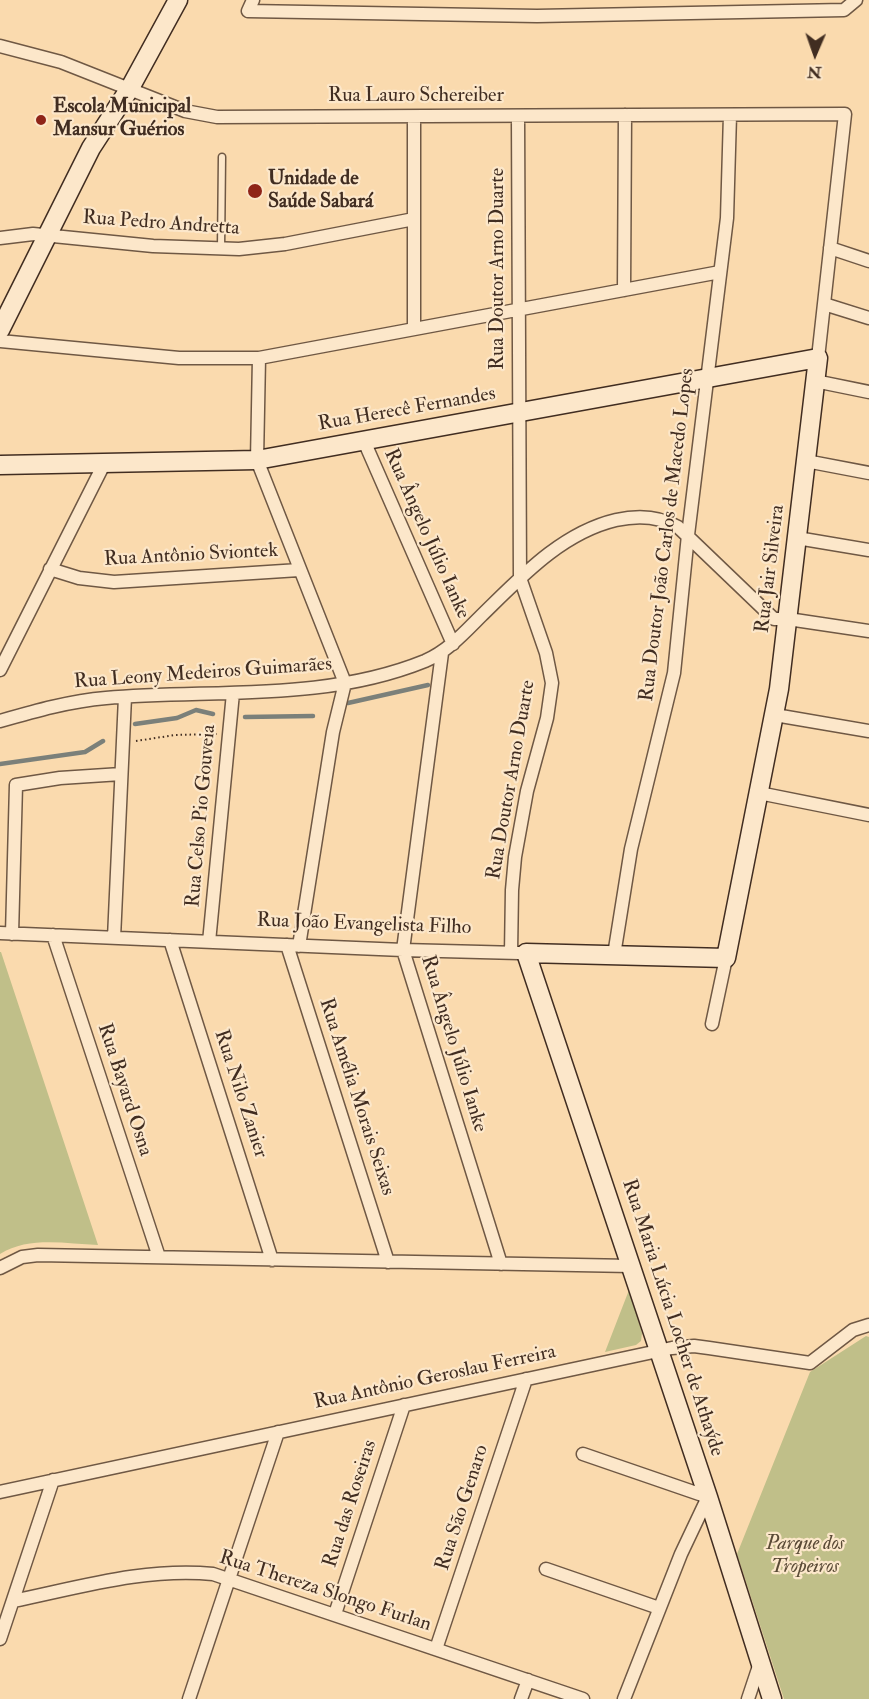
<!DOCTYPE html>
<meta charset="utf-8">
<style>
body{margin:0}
#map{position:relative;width:869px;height:1699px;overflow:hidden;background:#fadaae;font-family:"IM FELL Double Pica",serif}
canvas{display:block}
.north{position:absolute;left:785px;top:24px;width:60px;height:60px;-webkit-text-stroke:4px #fce7ca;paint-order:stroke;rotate:182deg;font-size:16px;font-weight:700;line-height:24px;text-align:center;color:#412d21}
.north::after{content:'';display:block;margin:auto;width:21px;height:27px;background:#412d21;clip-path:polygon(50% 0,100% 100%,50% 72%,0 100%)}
</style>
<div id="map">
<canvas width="869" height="1699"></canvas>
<div class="north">N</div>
</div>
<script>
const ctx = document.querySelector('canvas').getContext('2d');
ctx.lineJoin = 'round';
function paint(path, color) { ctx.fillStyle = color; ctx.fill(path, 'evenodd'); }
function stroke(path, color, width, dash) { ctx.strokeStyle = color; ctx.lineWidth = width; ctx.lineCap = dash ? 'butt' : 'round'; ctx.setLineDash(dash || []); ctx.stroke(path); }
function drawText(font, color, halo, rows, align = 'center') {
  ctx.font = font + ' "IM FELL Double Pica",serif'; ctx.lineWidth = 4.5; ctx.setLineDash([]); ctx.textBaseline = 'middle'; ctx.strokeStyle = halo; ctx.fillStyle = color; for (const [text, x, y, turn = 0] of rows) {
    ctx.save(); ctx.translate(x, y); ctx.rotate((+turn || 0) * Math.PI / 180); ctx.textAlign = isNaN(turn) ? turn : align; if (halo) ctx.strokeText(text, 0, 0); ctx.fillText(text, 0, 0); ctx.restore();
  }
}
paint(new Path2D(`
 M 0,952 L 1,952 L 98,1245 C 66,1244 29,1236 0,1254 Z
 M 629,1290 L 642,1333 L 641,1341 L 636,1345 L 605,1352 Z
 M 866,1336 L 869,1337 L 869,1699 L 784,1699 L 737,1554 L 810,1372 Z`), '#c0bf89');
stroke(new Path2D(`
 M 348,703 L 428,685
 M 245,717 L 313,716
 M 135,724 L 177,718 L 196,710 L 213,714
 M 0,764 L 85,752 L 103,741`), '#7b807a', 4.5);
const lane = new Path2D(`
 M 221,249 L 222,157`);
const street = new Path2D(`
 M 253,0 L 248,11 L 537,16 L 844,10 L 856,0
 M 0,46 L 61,62 L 185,111 L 217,117 L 845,114 L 818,358
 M 414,117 L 414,329
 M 0,238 L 33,234 L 153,246 L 239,249 L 285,244 L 414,219
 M 830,248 L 869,261
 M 624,290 L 625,115
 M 824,304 L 869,318
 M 0,341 L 179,358 L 259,358 L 720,272
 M 259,358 L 257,460 L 345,683 L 333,732 L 299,946
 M 815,381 L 869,392
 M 364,441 L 453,644
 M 806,461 L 869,473
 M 797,538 L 869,550
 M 50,569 L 79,578 L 114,582 L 299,570
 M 442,653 L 403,950 L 501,1264
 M 0,670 L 104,464
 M 775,715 L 869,731
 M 0,721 C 35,711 70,701 106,698 C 213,689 324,702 425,661 C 448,651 464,633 481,616 C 520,578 561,533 616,520 C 638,515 659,516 678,527 L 774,619 L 788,619 L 869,631
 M 759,793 L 869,815
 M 0,933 L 403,950 L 519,953
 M 12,934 L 16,785 L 60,778 L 121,774
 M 53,935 L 159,1257
 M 114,938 L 125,697
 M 170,940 L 272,1260
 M 209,942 L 233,693
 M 287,945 L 388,1262
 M 511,953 L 512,890 L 515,857 L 527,791 L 547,718 L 552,683 L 546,653 L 520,578 L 518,116
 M 614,955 L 631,849 L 674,673 L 688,535 L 727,218 L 730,115
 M 712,1024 L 726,958
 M 0,1268 L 22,1257 L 38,1255 L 631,1266
 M 583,1454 L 708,1497 L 681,1554 L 624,1699
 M 0,1492 L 672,1348 L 694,1346 L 709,1348 L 810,1363 L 853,1330 L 869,1325
 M 546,1569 L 659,1608
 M 13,1601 C 77,1588 147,1567 213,1574 L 583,1699
 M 335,1614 L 404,1405
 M 0,1639 L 53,1480
 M 436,1649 L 526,1379
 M 189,1699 L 278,1432
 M 521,1699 L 528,1680
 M 748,1699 L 760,1663`);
const secondary = new Path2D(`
 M 0,330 L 91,148 L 130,88 L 178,0
 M 0,465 L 257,460 L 818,358 L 779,689 L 726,958 L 526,953 L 708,1497 L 772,1699`);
stroke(lane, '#6f5844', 9);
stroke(street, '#6f5844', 15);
stroke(secondary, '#412d21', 21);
stroke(new Path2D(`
 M 136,741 L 175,735 L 217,734`), '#412d21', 2, [1.5, 3]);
stroke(lane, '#fce7ca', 6);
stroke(street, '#fce7ca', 12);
stroke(secondary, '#fce7ca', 18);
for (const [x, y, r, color] of [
 [41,120,6,"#8f2418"],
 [255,191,8,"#8f2418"]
]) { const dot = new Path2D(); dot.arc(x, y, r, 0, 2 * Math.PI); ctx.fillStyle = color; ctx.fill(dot); stroke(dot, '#fce7ca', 2); }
drawText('20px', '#412d21', '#fce7ca', [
 ["Rua Lauro Schereiber",416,97],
 ["Rua Pedro Andretta",161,224,4],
 ["Rua Doutor Arno Duarte",499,269,-90],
 ["Rua Herecê Fernandes",407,410,-10],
 ["Rua Ângelo Júlio Ianke",426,534,66],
 ["Rua Doutor João Carlos de Macedo Lopes",668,535,-83],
 ["Rua Antônio Sviontek",191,556,-3],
 ["Rua Jair Silveira",771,569,-83],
 ["Rua Leony Medeiros Guimarães",203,674,-4],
 ["Rua Doutor Arno Duarte",512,780,-80],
 ["Rua Celso Pio Gouveia",202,816,-85],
 ["Rua João Evangelista Filho",364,925,2],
 ["Rua Ângelo Júlio Ianke",453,1044,73],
 ["Rua Bayard Osna",124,1090,72],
 ["Rua Nilo Zanier",240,1094,72],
 ["Rua Amélia Morais Seixas",356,1097,72],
 ["Rua Maria Lúcia Locher de Athaýde",672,1318,72],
 ["Rua Antônio Geroslau Ferreira",435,1378,-12],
 ["Rua das Roseiras",351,1504,-72],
 ["Rua São Genaro",463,1508,-72],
 ["Rua Thereza Slongo Furlan",325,1592,18]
]);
drawText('bold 20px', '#412d21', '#fce7ca', [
 ["Escola Municipal",53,108],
 ["Mansur Guérios",53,131],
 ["Unidade de",268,180],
 ["Saúde Sabará",268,203]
], 'left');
drawText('italic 20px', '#5a4a36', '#fce7ca', [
 ["Parque dos",805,1545],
 ["Tropeiros",805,1568]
]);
</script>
